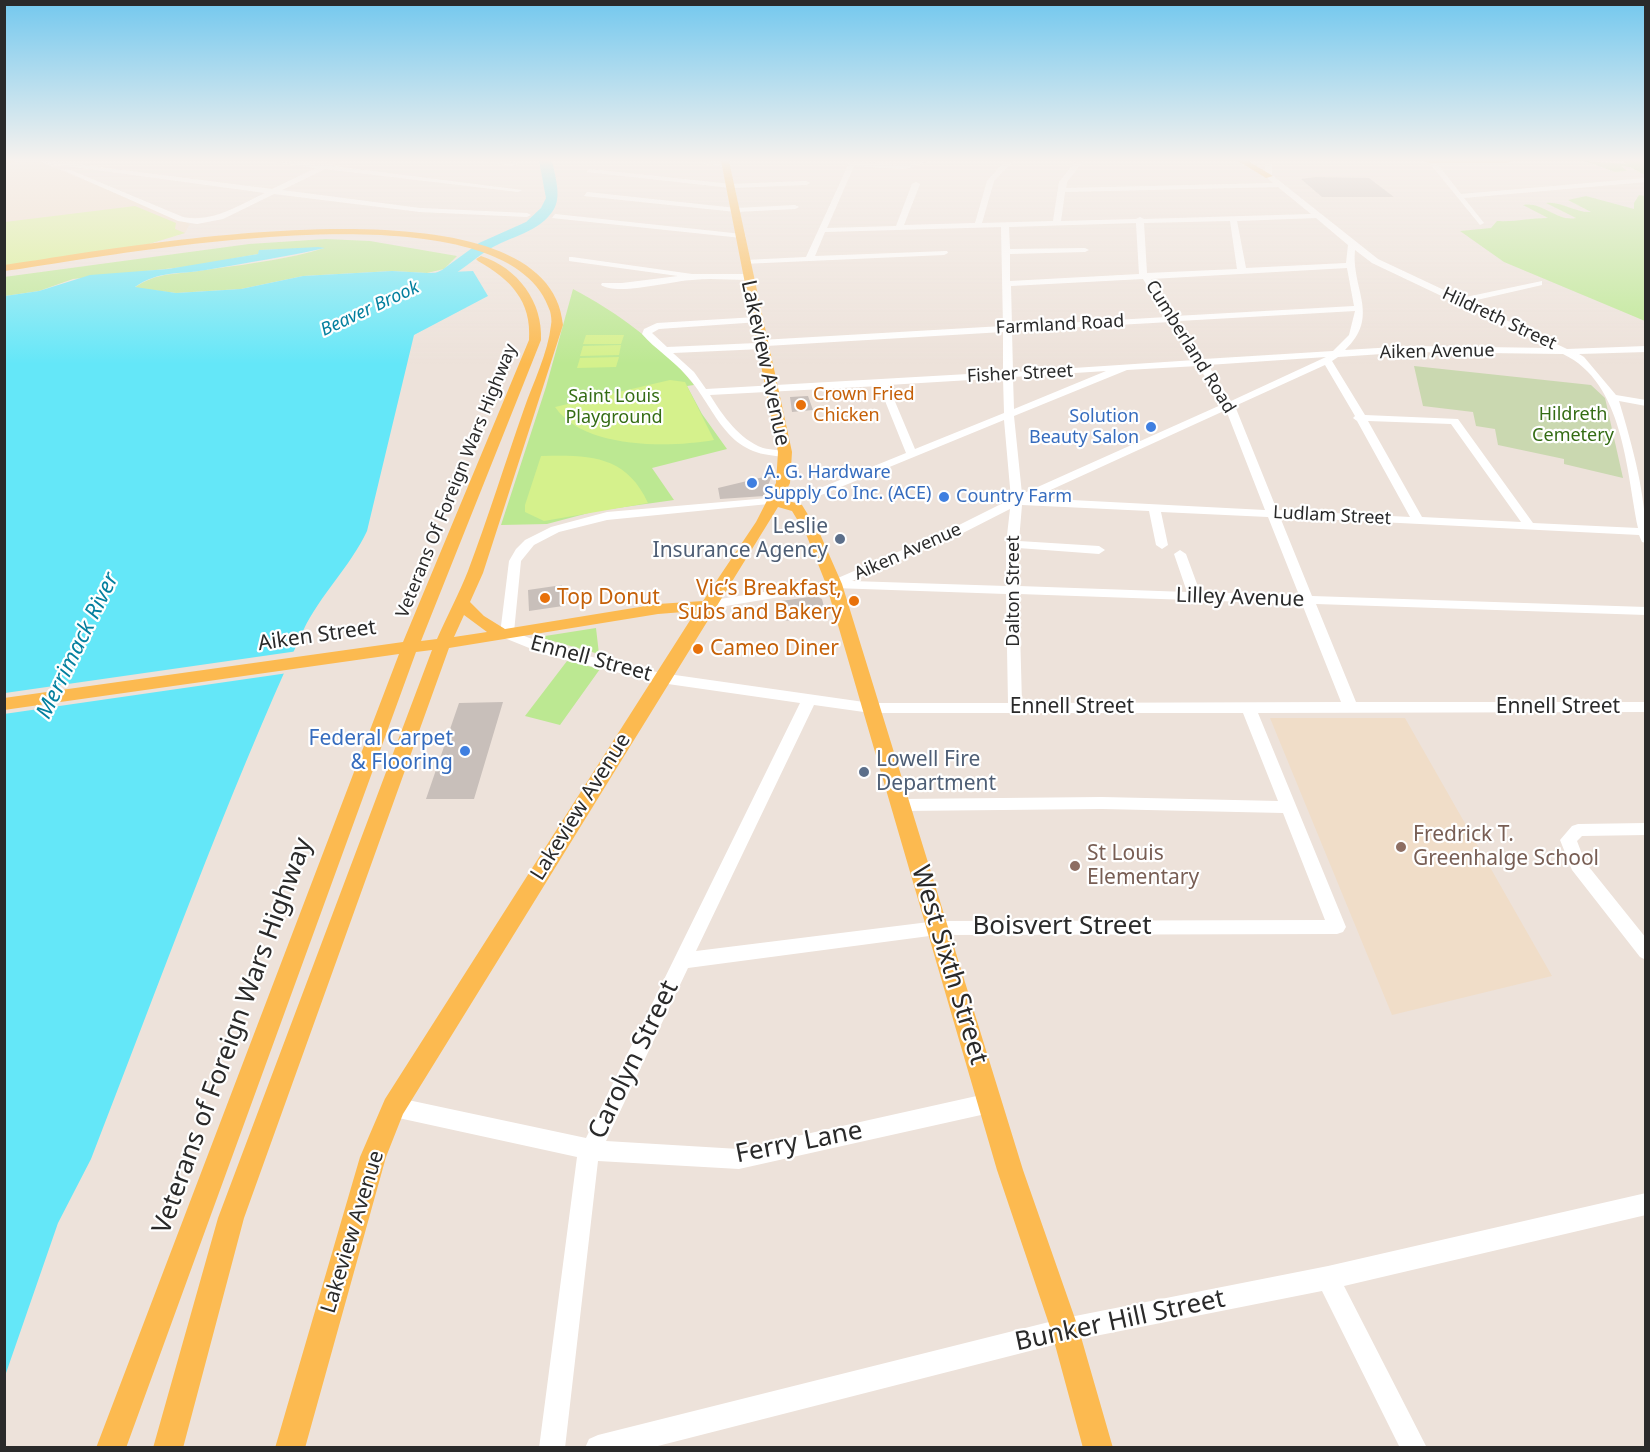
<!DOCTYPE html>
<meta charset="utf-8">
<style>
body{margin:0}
#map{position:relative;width:1650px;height:1452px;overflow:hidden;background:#ede2da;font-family:"Noto Sans",sans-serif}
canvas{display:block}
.frame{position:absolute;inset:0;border:6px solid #2a2a2a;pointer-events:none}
</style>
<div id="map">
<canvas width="1650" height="1452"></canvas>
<div class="frame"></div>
</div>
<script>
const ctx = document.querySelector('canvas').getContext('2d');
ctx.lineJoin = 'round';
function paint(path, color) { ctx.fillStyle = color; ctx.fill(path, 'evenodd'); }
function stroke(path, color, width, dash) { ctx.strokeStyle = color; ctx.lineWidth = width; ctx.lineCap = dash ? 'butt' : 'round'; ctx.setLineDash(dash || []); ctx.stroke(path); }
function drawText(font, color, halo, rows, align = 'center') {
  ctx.font = font + ' "Noto Sans",sans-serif'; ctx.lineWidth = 4.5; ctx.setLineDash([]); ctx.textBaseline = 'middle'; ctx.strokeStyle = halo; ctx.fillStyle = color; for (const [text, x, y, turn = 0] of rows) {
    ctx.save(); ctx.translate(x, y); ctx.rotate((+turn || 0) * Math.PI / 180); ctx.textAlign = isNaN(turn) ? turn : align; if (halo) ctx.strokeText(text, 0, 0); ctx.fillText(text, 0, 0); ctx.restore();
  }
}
paint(new Path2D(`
 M 14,161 L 39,161 L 190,224 L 185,233 L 149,244 L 5,266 L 4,163 Z
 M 1270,718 L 1405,718 L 1552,976 L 1392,1015 Z`), '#f0ddc8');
paint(new Path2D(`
 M 1585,161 L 1626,164 L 1623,161 L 1645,161 L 1645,175 L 1630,167 L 1621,166 L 1627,171 L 1615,172 Z
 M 1639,195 L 1645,196 L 1645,321 L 1504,262 L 1460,231 L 1491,228 L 1497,221 C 1515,222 1530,218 1548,218 L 1523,205 C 1542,201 1557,222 1576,218 L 1546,203 C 1562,201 1575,213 1591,212 L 1568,200 L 1586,196 L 1634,209 L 1634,203 Z
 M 326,239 L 370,241 L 457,256 L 444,269 L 427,273 L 392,271 L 303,276 L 241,289 L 176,293 L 134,288 C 158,271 177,275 205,270 C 241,265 290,259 324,248 L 260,250 L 258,254 L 193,266 L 73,279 L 39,291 L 5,296 L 4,277 L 249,244 Z
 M 573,289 C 614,310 666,348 694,385 L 687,386 L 702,414 L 727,449 L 652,468 L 674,500 L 596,511 L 547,524 L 501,525 L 546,387 Z
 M 596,628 L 599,654 L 542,638 L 545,636 Z
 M 567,661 L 600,669 L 560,725 L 525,716 Z`), '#bce892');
paint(new Path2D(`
 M 1414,366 L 1591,385 L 1605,398 L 1623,478 L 1564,464 L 1564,459 L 1498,445 L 1495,429 L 1476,426 L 1473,412 L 1423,406 Z`), '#cad8b0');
paint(new Path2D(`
 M 135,206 L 176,223 L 175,229 L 185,233 L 149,244 L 5,266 L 5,222 Z
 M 586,335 L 624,335 L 621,344 L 583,344 Z
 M 621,345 L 619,355 L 580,356 L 583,346 Z
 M 619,357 L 616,367 L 577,368 L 580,358 Z
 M 670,380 L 685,382 L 714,440 C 668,448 584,449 555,407 Z
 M 541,456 C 587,455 626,454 648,503 L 544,521 L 525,512 L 525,505 Z`), '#d5f18c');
paint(new Path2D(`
 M 318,247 L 325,248 C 286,257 245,263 206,270 C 177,275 160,270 135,287 L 176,293 L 241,289 L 303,276 L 392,271 L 428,273 L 473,271 L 488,296 L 414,335 L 367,531 C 350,567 320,595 303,631 C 224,803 160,982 91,1159 L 58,1223 L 5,1376 L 5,296 L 39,291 L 90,275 L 168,269 L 258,254 L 259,250 Z`), '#64e7f8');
paint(new Path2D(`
 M 298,651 L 288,673 L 4,714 L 5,693 Z`), '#ede2da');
paint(new Path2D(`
 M 539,161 L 551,161 L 553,165 C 556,179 561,197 554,209 C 540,233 510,236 488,250 C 470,261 431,298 408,292 L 406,289 L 408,286 L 442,270 L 479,243 L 526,222 L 541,208 L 546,198 Z`), '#64e7f8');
paint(new Path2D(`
 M 1316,177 L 1369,178 L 1394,197 L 1322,197 L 1301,179 Z
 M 808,396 L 813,410 L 792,412 L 790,397 Z
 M 772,475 L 764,496 L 720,499 L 718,488 Z
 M 562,585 L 563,606 L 529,611 L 528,590 Z
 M 816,596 L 822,599 L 826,615 L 790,621 L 778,619 L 774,602 Z
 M 503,702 L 474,799 L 426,799 L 459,703 Z`), '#c8bfba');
paint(new Path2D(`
 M 51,161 L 272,189 L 316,168 L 269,161 L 323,165 L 331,161 L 340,161 L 332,166 L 522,190 L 518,192 L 325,169 L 282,190 L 420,208 L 527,213 L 531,215 L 527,217 L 420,212 L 274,194 L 223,219 L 197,224 L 178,221 L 63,170 L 68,169 L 183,217 C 213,223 239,205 265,193 L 46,163 Z
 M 482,161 L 506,161 L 517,164 L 514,166 Z
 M 689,161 L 710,161 L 728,165 L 725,167 Z
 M 850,161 L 905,165 L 929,161 L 905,169 L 854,166 L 827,228 L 896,226 L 912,184 L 916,182 L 920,184 L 904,225 L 975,223 L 987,181 L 1005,161 L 1013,161 L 994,181 L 982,223 L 1053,221 L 1059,182 L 1076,161 L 1083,161 L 1067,182 L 1066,188 L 1273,183 L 1265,176 L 1265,161 L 1271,161 L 1272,175 L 1378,259 L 1461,298 L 1542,281 L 1542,285 L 1468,302 L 1567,349 L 1646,346 L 1646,352 L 1579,354 L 1584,357 L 1616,395 L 1646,400 L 1646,406 L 1619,401 C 1633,448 1646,494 1646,543 L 1642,542 L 1639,535 L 1280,517 L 1312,596 L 1646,607 L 1646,615 L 1316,604 L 1356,702 L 1646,702 L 1646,712 L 1258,713 L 1346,927 L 1343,932 L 1337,934 L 937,935 L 688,968 L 606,1141 L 739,1149 L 990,1093 L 997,1096 L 1000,1103 L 997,1110 L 990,1113 L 739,1169 L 598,1161 L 565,1448 L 539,1448 L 577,1157 L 394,1117 L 387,1114 L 384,1107 L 387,1100 L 394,1097 L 586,1138 L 800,703 L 661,683 L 549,656 L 502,637 L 500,634 L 509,561 L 516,549 L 525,540 L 551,527 L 607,512 L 803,495 L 906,453 L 879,386 L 710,395 C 723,416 739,439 763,448 C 772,451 783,448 791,454 C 785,459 777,456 769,455 C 723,449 713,404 686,375 C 673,360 655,349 642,334 L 644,329 L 657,323 L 756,317 L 761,320 L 759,322 L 659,329 L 652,333 L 667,347 L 757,343 L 761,340 L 1003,326 L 1001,227 L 825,232 L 815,256 L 947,251 L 948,253 L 944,255 L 742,264 L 742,260 L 745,260 L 806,257 ZM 1278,187 L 1311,214 L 1144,219 L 1140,217 L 1136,219 L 1061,221 L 1065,192 ZM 1316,218 L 1348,245 L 1346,263 L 1246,268 L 1237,221 ZM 1230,221 L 1237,269 L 1147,273 L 1144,223 ZM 1136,223 L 1139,274 L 1010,281 L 1010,254 L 1085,252 L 1089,250 L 1085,248 L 1010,249 L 1009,227 ZM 1355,250 L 1372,263 L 1551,348 L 1411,346 L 1345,350 C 1381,316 1351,289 1355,250 ZM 1347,268 L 1354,306 L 1175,316 L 1151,279 ZM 1143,279 L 1167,317 L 1012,326 L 1011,286 ZM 1355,311 L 1349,335 L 1333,351 L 1204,359 L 1179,321 ZM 1170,322 L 1195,360 L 1013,372 L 1012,331 ZM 1003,332 L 1003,372 L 706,389 L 694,372 L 673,353 L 762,349 L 766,346 ZM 1411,352 L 1563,354 C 1624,383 1626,470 1638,528 L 1533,523 L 1458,419 L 1365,415 L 1332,361 L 1338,357 ZM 1326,357 L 1231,401 L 1208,365 ZM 1325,365 L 1355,416 L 1353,418 L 1357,421 L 1410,517 L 1277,510 L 1235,406 ZM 1198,366 L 1223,404 L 1022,494 L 1014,416 L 1127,370 ZM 1106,371 L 1014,409 L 1013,377 ZM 1003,378 L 1004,413 L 915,449 L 888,385 ZM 1226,410 L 1265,510 L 1033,498 ZM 1004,420 L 1011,499 L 953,528 L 831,581 L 708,601 L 701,605 L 708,609 L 834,588 L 1006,594 L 1008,703 L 871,703 L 661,673 L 558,649 L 514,632 L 521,561 L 534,545 L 559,532 L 607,520 L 809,500 ZM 1368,421 L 1451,424 L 1521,522 L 1422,517 ZM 1022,505 L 1149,511 L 1156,545 L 1162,549 L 1168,545 L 1161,512 L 1268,517 L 1299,595 L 1200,592 L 1186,554 L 1180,550 L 1174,554 L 1187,592 L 1019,586 L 1018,548 L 1099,554 L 1105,550 L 1099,546 L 1019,541 ZM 1010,509 L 1006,544 L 1006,586 L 852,581 L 961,534 ZM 1019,594 L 1302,604 L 1341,702 L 1022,703 ZM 814,705 L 871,713 L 1243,713 L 1278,801 L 1102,797 L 901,799 L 895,801 L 893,805 L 895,809 L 901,811 L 1102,809 L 1283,813 L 1325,920 L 937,921 L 696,951 Z
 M 1428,161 L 1435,161 L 1461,194 L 1646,178 L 1646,182 L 1464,198 L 1484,223 L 1480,225 Z
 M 589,169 L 731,184 L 806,181 L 810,183 L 806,185 L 731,188 L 587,172 Z
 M 587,192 L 736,208 L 795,205 L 799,207 L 795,209 L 736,212 L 584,196 Z
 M 555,214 L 742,234 L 746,236 L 742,238 L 552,218 Z
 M 572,257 L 692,274 L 748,274 L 752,277 L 748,280 C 730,280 711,278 692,280 C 671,281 617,296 601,285 L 602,283 L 622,283 L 678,276 L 569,261 L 569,257 Z
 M 1646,823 L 1646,835 L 1582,836 L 1577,841 L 1585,862 L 1646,938 L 1646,960 L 1640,957 L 1572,870 L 1560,840 L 1572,826 L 1578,824 Z
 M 1646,1193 L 1646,1215 L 1344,1286 L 1427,1448 L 1400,1448 L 1322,1291 L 1065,1342 L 650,1448 L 585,1448 L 589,1439 L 598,1435 L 1065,1318 L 1328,1266 Z`), '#fff');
paint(new Path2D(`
 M 4,161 L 15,161 L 4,165 Z
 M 721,161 L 729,161 L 792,452 L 790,483 L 782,499 L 802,505 L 820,534 L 842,584 L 1023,1170 L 1079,1330 L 1113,1448 L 1083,1448 L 1051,1330 L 997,1170 L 826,584 L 806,534 L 792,511 L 778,507 L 403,1114 L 386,1157 L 305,1448 L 275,1448 L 360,1157 L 385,1099 L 696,611 L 658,614 L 449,648 L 244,1218 L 183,1448 L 153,1448 L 218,1218 L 432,650 L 416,652 L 126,1448 L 96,1448 L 399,654 L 4,710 L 4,698 L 403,642 L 529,340 C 532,301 510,279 478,261 L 476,259 L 481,256 C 518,268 543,302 541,340 L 421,641 L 437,639 C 447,616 459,594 468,571 C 488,518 505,463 524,409 C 533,383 548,353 551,325 C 552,321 551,315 550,311 C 507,176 110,257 4,271 L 4,265 C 106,251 549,164 563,325 L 483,573 L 470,602 L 484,616 L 505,629 L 658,604 L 703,601 L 756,522 L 776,483 L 778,452 ZM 464,615 L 487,632 L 454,637 Z
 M 1238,161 L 1248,161 L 1273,176 L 1266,178 Z
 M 1425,161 L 1511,161 L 1507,163 L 1429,163 Z`), '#fcba50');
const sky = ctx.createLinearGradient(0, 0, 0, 364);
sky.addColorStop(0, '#73c8ee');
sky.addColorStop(0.44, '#f7f2ee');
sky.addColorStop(1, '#f7f2ee00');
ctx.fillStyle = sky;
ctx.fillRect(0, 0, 1650, 364);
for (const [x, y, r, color] of [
 [801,405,6,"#e8710a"],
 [1151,427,6,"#3f7fe0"],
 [752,483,6,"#3f7fe0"],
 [944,497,6,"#3f7fe0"],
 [840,539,6,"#5c6f8a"],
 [545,598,6,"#e8710a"],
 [854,601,6,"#e8710a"],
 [698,649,6,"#e8710a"],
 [465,751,6,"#3f7fe0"],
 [864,772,6,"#5c6f8a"],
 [1401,847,6,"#8d6e63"],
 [1075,866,6,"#8d6e63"]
]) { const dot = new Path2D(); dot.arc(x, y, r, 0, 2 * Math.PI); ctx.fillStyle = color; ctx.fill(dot); stroke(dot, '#fff', 2); }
drawText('italic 18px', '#037f9e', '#fff', [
 ["Beaver Brook",370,309,-25]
]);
drawText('18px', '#2a2a2a', '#fff', [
 ["Hildreth Street",1499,319,25],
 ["Farmland Road",1060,325,-3],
 ["Cumberland Road",1190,347,58],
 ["Aiken Avenue",1437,352,-1],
 ["Fisher Street",1020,374,-3],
 ["Veterans Of Foreign Wars Highway",457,481,-68],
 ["Ludlam Street",1332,516,3],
 ["Aiken Avenue",908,552,-24],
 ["Dalton Street",1014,591,-90]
]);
drawText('18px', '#c56008', '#fff', [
 ["Crown Fried",813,395],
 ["Chicken",813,416]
], 'left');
drawText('18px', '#346c14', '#fff', [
 ["Saint Louis",614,397],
 ["Playground",614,418],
 ["Hildreth",1573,415],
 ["Cemetery",1573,436]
]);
drawText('18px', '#366cbe', '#fff', [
 ["Solution",1139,417,"right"],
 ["Beauty Salon",1139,438,"right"],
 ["A. G. Hardware",764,473],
 ["Supply Co Inc. (ACE)",764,494],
 ["Country Farm",956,497]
], 'left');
drawText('21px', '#2a2a2a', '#fff', [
 ["Lakeview Avenue",765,363,78],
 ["Lilley Avenue",1240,598,2],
 ["Aiken Street",317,636,-8],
 ["Ennell Street",591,659,15],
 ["Ennell Street",1072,707],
 ["Ennell Street",1558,707],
 ["Lakeview Avenue",581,807,-58],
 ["Lakeview Avenue",353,1232,-73]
]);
drawText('21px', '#4e5e75', '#fff', [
 ["Leslie",828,527],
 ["Insurance Agency",828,551],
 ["Lowell Fire",876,760,"left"],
 ["Department",876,784,"left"]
], 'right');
drawText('21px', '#c56008', '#fff', [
 ["Vic’s Breakfast,",842,589,"right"],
 ["Subs and Bakery",842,613,"right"],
 ["Top Donut",557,598],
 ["Cameo Diner",710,649]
], 'left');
drawText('21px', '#366cbe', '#fff', [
 ["Federal Carpet",453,739],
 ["& Flooring",453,763]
], 'right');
drawText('21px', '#785e54', '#fff', [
 ["Fredrick T.",1413,835],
 ["Greenhalge School",1413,859],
 ["St Louis",1087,854],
 ["Elementary",1087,878]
], 'left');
drawText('italic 22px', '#037f9e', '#fff', [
 ["Merrimack River",78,646,-64]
]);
drawText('26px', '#2a2a2a', '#fff', [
 ["Boisvert Street",1062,927],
 ["West Sixth Street",949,965,73],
 ["Veterans of Foreign Wars Highway",233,1036,-70],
 ["Carolyn Street",634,1060,-64],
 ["Ferry Lane",799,1143,-11],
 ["Bunker Hill Street",1120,1321,-12]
]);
</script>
